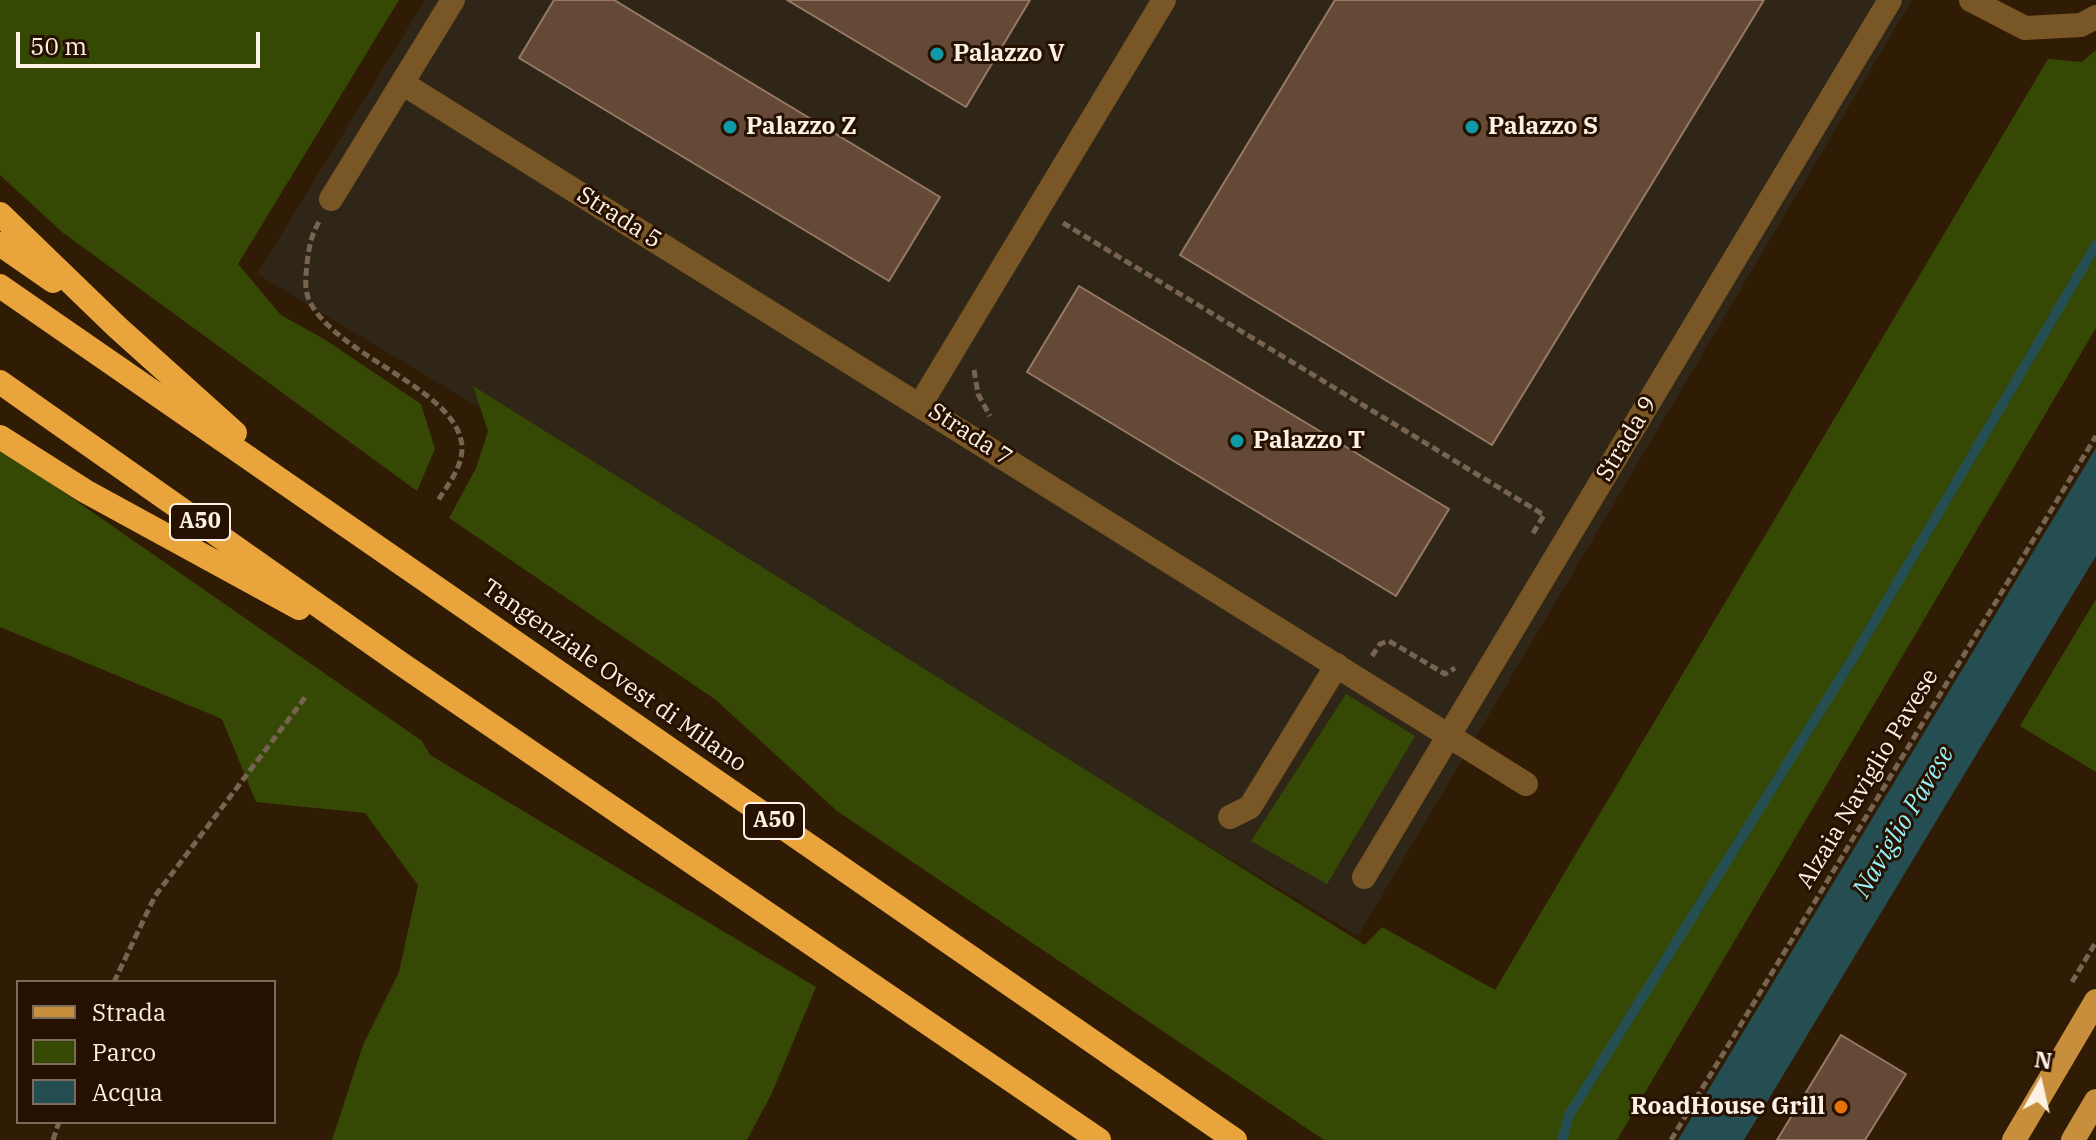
<!DOCTYPE html>
<style>
body{margin:0}
#map{position:relative;width:2096px;height:1140px;overflow:hidden;background:#301b05;font-family:"IBM Plex Serif",serif}
canvas{display:block}
.legend{position:absolute;left:16px;top:980px;width:260px;height:144px;box-sizing:border-box;background:#261100;border:2px solid #7c6b5c;margin:0;padding:10px 14px;list-style:none;font-size:24px;color:#fdf1e6}
.legend li{display:flex;align-items:center;gap:16px;height:40px}
.legend b{width:40px;border:2px solid #7c6b5c}
.north{position:absolute;left:2000px;top:1044px;width:80px;height:80px;-webkit-text-stroke:6px #261100;paint-order:stroke;rotate:8deg;font-size:22px;font-weight:700;line-height:32px;text-align:center;color:#fdf1e6}
.north::after{content:'';display:block;margin:auto;width:28px;height:36px;background:#fdf1e6;clip-path:polygon(50% 0,100% 100%,50% 72%,0 100%)}
.scale{position:absolute;left:16px;top:32px;width:244px;height:36px;box-sizing:border-box;border:4px solid #fdf1e6;border-top:0;padding-left:10px;font-size:24px;line-height:28px;white-space:nowrap;color:#fdf1e6;-webkit-text-stroke:6px #261100;paint-order:stroke}
</style>
<div id="map">
<canvas width="2096" height="1140"></canvas>
<ul class="legend">
<li><b style="height:10px;background:#c78e3b"></b>Strada</li>
<li><b style="height:22px;background:#354904"></b>Parco</li>
<li><b style="height:22px;background:#254e52"></b>Acqua</li>
</ul>
<div class="north">N</div>
<div class="scale">50 m</div>
</div>
<script>
const ctx = document.querySelector('canvas').getContext('2d');
ctx.lineJoin = 'round';
function paint(path, color) { ctx.fillStyle = color; ctx.fill(path, 'evenodd'); }
function stroke(path, color, width, dash) { ctx.strokeStyle = color; ctx.lineWidth = width; ctx.lineCap = dash ? 'butt' : 'round'; ctx.setLineDash(dash || []); ctx.stroke(path); }
function drawText(font, color, halo, rows, align = 'center') {
  ctx.font = font + ' "IBM Plex Serif",serif'; ctx.lineWidth = 6; ctx.setLineDash([]); ctx.textBaseline = 'middle'; ctx.strokeStyle = halo; ctx.fillStyle = color; for (const [text, x, y, turn = 0] of rows) {
    ctx.save(); ctx.translate(x, y); ctx.rotate((+turn || 0) * Math.PI / 180); ctx.textAlign = isNaN(turn) ? turn : align; if (halo) ctx.strokeText(text, 0, 0); ctx.fillText(text, 0, 0); ctx.restore();
  }
}
paint(new Path2D(`
 M 425,0 L 1912,0 L 1358,936 L 257,274 Z`), '#302617');
paint(new Path2D(`
 M 0,0 L 399,0 L 238,264 L 281,315 L 324,339 L 421,404 L 435,449 L 417,491 L 62,232 L 0,175 Z
 M 2096,50 L 2096,328 L 1617,1140 L 1324,1140 L 837,811 L 716,700 L 449,518 L 476,468 L 488,431 L 473,386 L 1365,945 L 1382,927 L 1495,990 L 2048,59 L 2082,62 Z
 M 0,448 L 422,741 L 430,755 L 816,987 L 772,1093 L 747,1140 L 332,1140 L 363,1045 L 399,972 L 418,885 L 365,813 L 256,802 L 222,719 L 0,627 Z
 M 2096,599 L 2096,772 L 2020,726 Z
 M 1346,694 L 1415,736 L 1327,884 L 1251,841 Z`), '#354904');
paint(new Path2D(`
 M 2096,448 L 2096,556 L 1744,1140 L 1678,1140 Z`), '#254e52');
stroke(new Path2D(`
 M 1562,1140 L 1569,1115 L 1853,658 L 2096,245`), '#254e52', 10);
const building = new Path2D(`
 M 554,0 L 614,0 L 940,197 L 889,281 L 519,58 Z
 M 787,0 L 1030,0 L 966,107 Z
 M 1335,0 L 1764,0 L 1492,445 L 1180,255 Z
 M 1079,286 L 1449,509 L 1396,596 L 1027,372 Z
 M 1841,1035 L 1906,1074 L 1865,1140 L 1777,1140 Z`);
paint(building, '#644a36');
stroke(building, '#967965', 2);
stroke(new Path2D(`
 M 319,222 C 311,235 309,248 307,263 C 306,275 304,288 309,300 C 336,357 457,388 462,446 C 463,467 447,486 437,502
 M 1063,223 L 1544,515 L 1532,535
 M 974,370 L 978,394 L 990,416
 M 1372,656 L 1380,644 L 1389,641 L 1445,674 L 1455,668
 M 114,982 L 155,896 L 307,695
 M 2072,982 L 2096,942
 M 53,1140 L 59,1122
 M 1671,1140 L 2096,436`), '#766451', 5, [8, 4]);
stroke(new Path2D(`
 M 1971,0 L 2025,28 L 2081,25 L 2096,17
 M 402,83 L 1526,784
 M 331,199 L 453,0
 M 920,405 L 1164,0
 M 1230,817 L 1250,807 L 1337,665
 M 1364,877 L 1890,0`), '#795625', 24);
stroke(new Path2D(`
 M 2014,1140 L 2096,1001
 M 2073,1140 L 2096,1101`), '#c78e3b', 24);
stroke(new Path2D(`
 M 0,214 L 117,327 L 235,433
 M 0,244 L 53,281
 M 0,286 L 1235,1140
 M 0,382 L 400,663 L 1099,1140
 M 0,437 L 85,491 L 299,608`), '#e9a43b', 24);
for (const [x, y, r, color] of [
 [937,54,8,"#0f9aa8"],
 [730,127,8,"#0f9aa8"],
 [1472,127,8,"#0f9aa8"],
 [1237,441,8,"#0f9aa8"],
 [1841,1107,8,"#e8710a"]
]) { const dot = new Path2D(); dot.arc(x, y, r, 0, 2 * Math.PI); ctx.fillStyle = color; ctx.fill(dot); stroke(dot, '#261100', 3); }
for (const [x, y, w] of [
 [200,522,60],
 [774,821,60]
]) { const box = new Path2D(); box.roundRect(x - w / 2, y - 18, w, 36, 6); ctx.fillStyle = '#261100'; ctx.fill(box); stroke(box, '#fdf1e6', 2); }
drawText('bold 22px', '#fdf1e6', null, [
 ["A50",200,522],
 ["A50",774,821]
]);
drawText('bold 24px', '#fdf1e6', '#261100', [
 ["Palazzo V",953,54],
 ["Palazzo Z",746,127],
 ["Palazzo S",1488,127],
 ["Palazzo T",1253,441],
 ["RoadHouse Grill",1825,1107,"right"]
], 'left');
drawText('24px', '#fdf1e6', '#261100', [
 ["Strada 5",619,218,32],
 ["Strada 7",970,435,33],
 ["Strada 9",1627,439,-59],
 ["Tangenziale Ovest di Milano",614,676,35],
 ["Alzaia Naviglio Pavese",1868,779,-59]
]);
drawText('italic 26px', '#95f0f8', '#261100', [
 ["Naviglio Pavese",1904,822,-59]
]);
</script>
